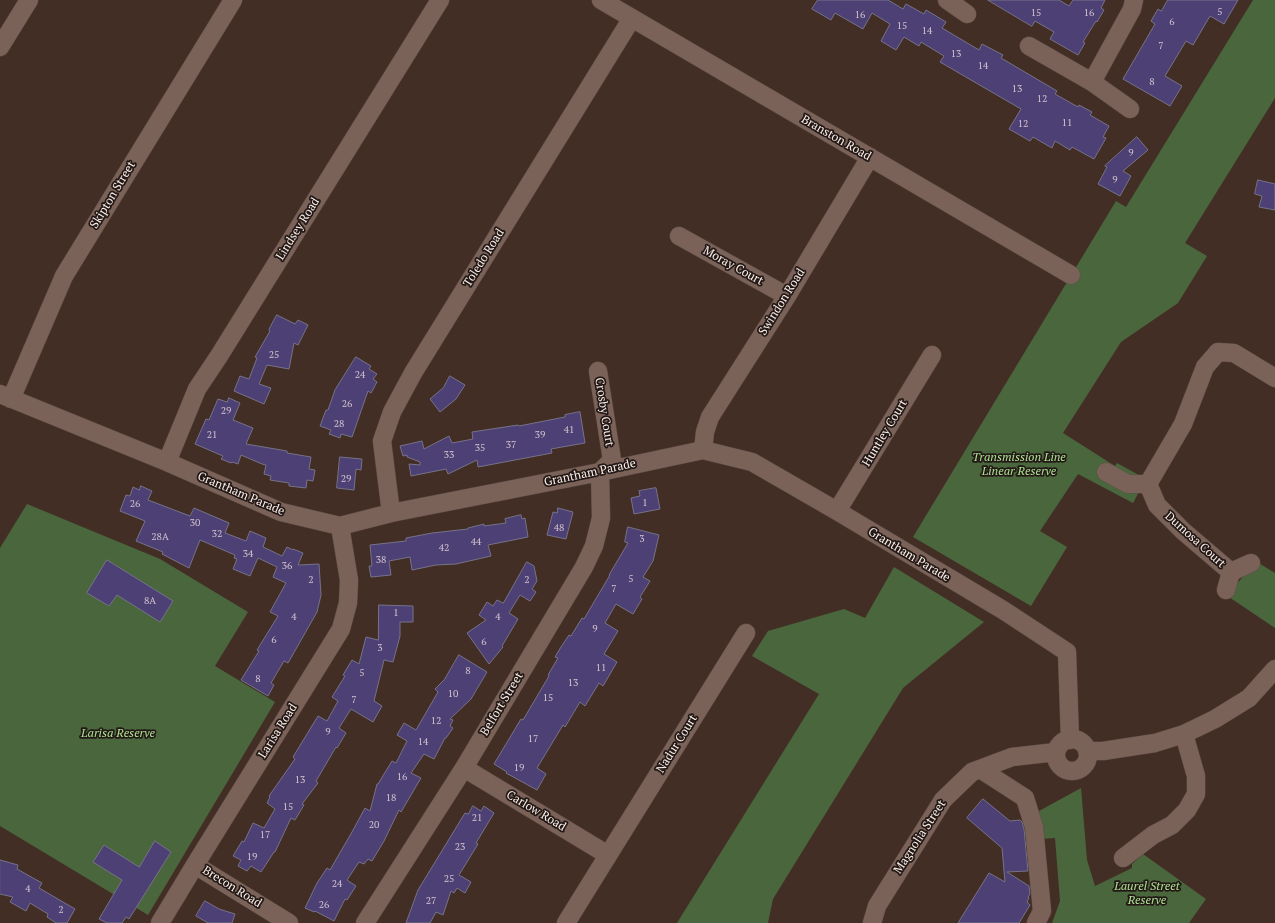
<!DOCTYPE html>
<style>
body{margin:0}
canvas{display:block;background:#422e25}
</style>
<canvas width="1275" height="923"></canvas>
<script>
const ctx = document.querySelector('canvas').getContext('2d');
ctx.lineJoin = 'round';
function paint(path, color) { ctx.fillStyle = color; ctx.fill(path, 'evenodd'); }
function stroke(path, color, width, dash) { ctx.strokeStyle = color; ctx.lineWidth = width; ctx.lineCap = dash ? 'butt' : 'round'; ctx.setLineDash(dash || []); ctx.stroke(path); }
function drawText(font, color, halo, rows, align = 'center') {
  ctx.font = font + ' "PT Serif",serif'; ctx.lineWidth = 3.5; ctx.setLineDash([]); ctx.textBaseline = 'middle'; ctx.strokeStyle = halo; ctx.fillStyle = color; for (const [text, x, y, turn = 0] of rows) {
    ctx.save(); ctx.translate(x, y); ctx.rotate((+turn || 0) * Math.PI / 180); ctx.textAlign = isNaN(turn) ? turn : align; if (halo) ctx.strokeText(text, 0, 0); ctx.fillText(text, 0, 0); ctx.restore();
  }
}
paint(new Path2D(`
 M 1253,0 L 1275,0 L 1275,98 L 1185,243 L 1207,256 L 1178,303 L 1121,342 L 1063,433 L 1115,466 L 1117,463 L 1146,479 L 1133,503 L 1078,474 L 1040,531 L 1067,547 L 1031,606 L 913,537 L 1116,201 L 1126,207 Z
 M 27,504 L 160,559 L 248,612 L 215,666 L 275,702 L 148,915 L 0,826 L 0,548 Z
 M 1257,562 L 1275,573 L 1275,628 L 1226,595 Z
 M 894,567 L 984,622 L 903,688 L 773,899 L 768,923 L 677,923 L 819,694 L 752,656 L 768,631 L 844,609 L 865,618 Z
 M 1081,788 L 1087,860 L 1095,886 L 1132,868 L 1132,864 L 1143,854 L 1206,899 L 1189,923 L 1052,923 L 1060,901 L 1055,838 L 1041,839 L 1039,811 Z`), '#4a663c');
const building = new Path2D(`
 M 818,0 L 888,0 L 903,9 L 906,4 L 924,14 L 926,10 L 946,22 L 942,28 L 979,50 L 982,44 L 1003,55 L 1001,58 L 1057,91 L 1055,94 L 1078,107 L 1079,105 L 1092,112 L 1090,115 L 1109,126 L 1103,137 L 1106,138 L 1094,159 L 1072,147 L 1070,150 L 1055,141 L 1052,148 L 1033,137 L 1030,141 L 1009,129 L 1021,109 L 940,62 L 944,56 L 921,42 L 919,46 L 904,37 L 896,50 L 881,41 L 890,24 L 872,13 L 863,29 L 835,13 L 831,20 L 812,9 Z
 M 988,0 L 1059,0 L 1069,6 L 1073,0 L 1105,0 L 1101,8 L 1104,10 L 1097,22 L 1096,21 L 1083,42 L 1085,43 L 1078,55 L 1050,39 L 1054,32 L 1035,21 L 1032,26 Z
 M 1168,0 L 1238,0 L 1224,24 L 1210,16 L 1193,45 L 1186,41 L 1165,76 L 1182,86 L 1170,106 L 1123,79 L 1155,24 L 1151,21 L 1158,9 L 1161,11 Z
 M 1137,137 L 1148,150 L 1123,171 L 1131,176 L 1120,196 L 1098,184 L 1107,167 L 1105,166 Z
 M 1258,180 L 1275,184 L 1275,210 L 1259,207 L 1262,196 L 1255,194 Z
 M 277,315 L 295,324 L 298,320 L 308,325 L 298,345 L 294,343 L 289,369 L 267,365 L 259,384 L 271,388 L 264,404 L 234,391 L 240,376 L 249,379 L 257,358 L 255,357 L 270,331 L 269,330 Z
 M 356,357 L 371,366 L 369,369 L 377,374 L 373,379 L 377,382 L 371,393 L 368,391 L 352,437 L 341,434 L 340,438 L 329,434 L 331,430 L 320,426 L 326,410 L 328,410 L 335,390 Z
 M 450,376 L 465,385 L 456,399 L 440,412 L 430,399 L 443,388 Z
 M 229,398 L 240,403 L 233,420 L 253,428 L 246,444 L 287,451 L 287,453 L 311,457 L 309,469 L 315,470 L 313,481 L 307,480 L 306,488 L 289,486 L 289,483 L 270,480 L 271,476 L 264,474 L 266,465 L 262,464 L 241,455 L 238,464 L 232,462 L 231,463 L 221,459 L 223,456 L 195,444 L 206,419 L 209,420 L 218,399 L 227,402 Z
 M 580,412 L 585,443 L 551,449 L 552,453 L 478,467 L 477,460 L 448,474 L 446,469 L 411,476 L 409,464 L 420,465 L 420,462 L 407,457 L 407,455 L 403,456 L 400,446 L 422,441 L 424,449 L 449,436 L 452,443 L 473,439 L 472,432 L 518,425 L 519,426 L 565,417 L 565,415 Z
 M 340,457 L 362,459 L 361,470 L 356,469 L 354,490 L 337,488 Z
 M 141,486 L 152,491 L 148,500 L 190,516 L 194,508 L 229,523 L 225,533 L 246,541 L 250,531 L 266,538 L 263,547 L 282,556 L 287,547 L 293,550 L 293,549 L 303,553 L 298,565 L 319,564 L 321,595 L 317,612 L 288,663 L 284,661 L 271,683 L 274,685 L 268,696 L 241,680 L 259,651 L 257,650 L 278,616 L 270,612 L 286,583 L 273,577 L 277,567 L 258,558 L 250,576 L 233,569 L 237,559 L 234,558 L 235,555 L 200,540 L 189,568 L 162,554 L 163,552 L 136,541 L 145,521 L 120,511 L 126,495 L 130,496 L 133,487 L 139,490 Z
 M 656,488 L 660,509 L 634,514 L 631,498 L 640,496 L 639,491 Z
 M 558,508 L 573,512 L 566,539 L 547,535 L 553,512 L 557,513 Z
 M 521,515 L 522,519 L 525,518 L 528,537 L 488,545 L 491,556 L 456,564 L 436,565 L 412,570 L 410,557 L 389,561 L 391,575 L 371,577 L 369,566 L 372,566 L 370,545 L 406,541 L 406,538 L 432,533 L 468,529 L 468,528 L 484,524 L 484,526 L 506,523 L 505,519 Z
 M 628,527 L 659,535 L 653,561 L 643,577 L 650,581 L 640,597 L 642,599 L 633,614 L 616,604 L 605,623 L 618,631 L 604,654 L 617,662 L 603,686 L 599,683 L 585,706 L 580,702 L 565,727 L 563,725 L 537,768 L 546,774 L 537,790 L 506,773 L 507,772 L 494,764 L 521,719 L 523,720 L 549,676 L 548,675 L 558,658 L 555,657 L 561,647 L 569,635 L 571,636 L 582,618 L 584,619 L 610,575 L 609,575 L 628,543 L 625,542 Z
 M 107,560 L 173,601 L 160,622 L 117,595 L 109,606 L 87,593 Z
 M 527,562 L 534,566 L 537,581 L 532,589 L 536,592 L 530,601 L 520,595 L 509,613 L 518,619 L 502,646 L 503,647 L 489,664 L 467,633 L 486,620 L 479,615 L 487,602 L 493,606 L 497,600 L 503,603 Z
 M 379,605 L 413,606 L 413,622 L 400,622 L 400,636 L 393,662 L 384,660 L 374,701 L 382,706 L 373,722 L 351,709 L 339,728 L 346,733 L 337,748 L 336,747 L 316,781 L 318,783 L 302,804 L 304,805 L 295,820 L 291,818 L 275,852 L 274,852 L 261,872 L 251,866 L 247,871 L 238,866 L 241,860 L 233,856 L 242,841 L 244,842 L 253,823 L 264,828 L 275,809 L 267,803 L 270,797 L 269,796 L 295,759 L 293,757 L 318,716 L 327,721 L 338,701 L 332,697 L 345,676 L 343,675 L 352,660 L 359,664 L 366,637 L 378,640 Z
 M 459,655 L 487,672 L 471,699 L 450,719 L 453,720 L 450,726 L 453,728 L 446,738 L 445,738 L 434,759 L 424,754 L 411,773 L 421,778 L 401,812 L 399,810 L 384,841 L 372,861 L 368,859 L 364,864 L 359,862 L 347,880 L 356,886 L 347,900 L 345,899 L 334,921 L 315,911 L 314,912 L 305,908 L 317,883 L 327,868 L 330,870 L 352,832 L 365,808 L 370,811 L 377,784 L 378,784 L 392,761 L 396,763 L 407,741 L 397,735 L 404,723 L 416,730 L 438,692 L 435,689 L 444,680 Z
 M 983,799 L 1010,821 L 1020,820 L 1022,822 L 1024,829 L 1028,871 L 1007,872 L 1029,886 L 1030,894 L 1028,897 L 1029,898 L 1027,902 L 1030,905 L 1019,923 L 958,923 L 989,873 L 1005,882 L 1002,848 L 967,818 Z
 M 473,806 L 481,811 L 484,806 L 494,813 L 476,843 L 478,844 L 459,875 L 471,882 L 465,893 L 457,888 L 454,893 L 451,891 L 443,915 L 436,912 L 430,923 L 406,923 L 418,890 L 465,813 L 468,814 Z
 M 155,841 L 171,852 L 129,919 L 126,917 L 122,923 L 107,923 L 99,919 L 122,880 L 93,862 L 104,845 L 139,867 Z
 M 0,860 L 18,865 L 17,869 L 42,883 L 39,888 L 75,909 L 67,923 L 56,923 L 47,917 L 48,914 L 30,903 L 26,911 L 10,902 L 13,897 L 0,894 Z
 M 205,901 L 219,909 L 235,914 L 232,923 L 208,923 L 196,916 Z`);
paint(building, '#4d4075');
stroke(building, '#767288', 1);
const minor = new Path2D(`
 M 601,0 L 1071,275
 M 947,0 L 967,14
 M 1029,46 L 1092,82 L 1130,109
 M 0,47 L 29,0
 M 1092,82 L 1132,9 L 1134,0
 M 679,236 L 787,296
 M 0,394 L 167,462 L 281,512 L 340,526 L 391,513 L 600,472 L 703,450 L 752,462 L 837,511 L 1003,610 L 1067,652 L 1070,740
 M 11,399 L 64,276 L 233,0
 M 703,450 L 705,432 L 710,417 L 787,296 L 870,157
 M 167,462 L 197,389 L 219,356 L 440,0
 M 1106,472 L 1128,484 L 1148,484
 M 1148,484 L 1183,424 L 1205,367 L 1218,352 L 1234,353 L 1275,378
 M 1148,484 L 1157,505 L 1183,531 L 1231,572
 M 837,511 L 932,355
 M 391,513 L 382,441 L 392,412 L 413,373 L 632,18
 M 1226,590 L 1231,572 L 1251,563
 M1056 755a16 16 0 1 1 32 0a16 16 0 1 1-32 0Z
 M 1087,751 L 1103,751 L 1155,743 L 1184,734 L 1215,719 L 1249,698 L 1275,669
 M 464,768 L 608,855
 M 980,769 L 1025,798 L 1034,827 L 1042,911 L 1036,923
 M 1123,858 L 1153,835 L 1172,825 L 1187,810 L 1196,794 L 1196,776 L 1184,734
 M 195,865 L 289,923
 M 160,923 L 195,865 L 341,629 L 348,603 L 349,580 L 340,526
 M 365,923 L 464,768 L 584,567 L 594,546 L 601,518 L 600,472 L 612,460 L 598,371
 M 566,923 L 746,633
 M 872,923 L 877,906 L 943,800 L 972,772 L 1012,757 L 1056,752`);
stroke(minor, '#5f4d47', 19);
stroke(minor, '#7a6259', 18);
drawText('10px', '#d0c2cb', null, [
 ["5",1220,12],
 ["15",1036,13],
 ["16",1089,13],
 ["16",860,15],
 ["6",1172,22],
 ["15",902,26],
 ["14",927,31],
 ["7",1161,46],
 ["13",956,54],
 ["14",983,66],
 ["8",1152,82],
 ["13",1017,89],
 ["12",1042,99],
 ["11",1067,123],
 ["12",1023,124],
 ["9",1131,153],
 ["9",1115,180],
 ["25",274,355],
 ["24",360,375],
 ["26",347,404],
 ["29",226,411],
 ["28",339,424],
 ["41",569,430],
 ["21",212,435],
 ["39",540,435],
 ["37",511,445],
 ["35",480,448],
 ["33",449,455],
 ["29",346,479],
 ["1",645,503],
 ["26",135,504],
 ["30",195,523],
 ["48",559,528],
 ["32",217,534],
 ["28A",160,537],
 ["3",642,539],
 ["44",476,542],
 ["42",444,548],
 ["34",248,554],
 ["38",381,560],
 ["36",287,566],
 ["5",631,579],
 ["2",311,580],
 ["2",527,580],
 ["7",614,589],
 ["8A",150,601],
 ["1",396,613],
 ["4",294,617],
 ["4",498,617],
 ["9",595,629],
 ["6",274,640],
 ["6",484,642],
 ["3",380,648],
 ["11",601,668],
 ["8",468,671],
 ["5",362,673],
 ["8",258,679],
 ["13",573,683],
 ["10",453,694],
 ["15",548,698],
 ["7",354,700],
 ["12",436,721],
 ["9",328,732],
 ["17",533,739],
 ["14",423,742],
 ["19",519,768],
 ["16",402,777],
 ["13",300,780],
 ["18",391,798],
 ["15",288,807],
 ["21",477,818],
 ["20",374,825],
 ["17",265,835],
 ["23",460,847],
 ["19",252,857],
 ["25",449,879],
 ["24",337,884],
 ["4",28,889],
 ["27",431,901],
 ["26",324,905],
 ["2",61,910]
]);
drawText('12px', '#fceee8', '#221815', [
 ["Branston Road",836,138,30],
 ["Skipton Street",113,195,-59],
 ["Lindsey Road",298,229,-58],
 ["Toledo Road",484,258,-58],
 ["Moray Court",733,266,29],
 ["Swindon Road",782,302,-58],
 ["Crosby Court",604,412,81],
 ["Huntley Court",885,433,-59],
 ["Grantham Parade",590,473,-12],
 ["Grantham Parade",241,494,23],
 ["Dumosa Court",1195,540,42],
 ["Grantham Parade",909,555,31],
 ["Belfort Street",502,704,-59],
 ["Larisa Road",278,731,-58],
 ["Nadur Court",677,744,-58],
 ["Carlow Road",536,811,31],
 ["Magnolia Street",920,837,-57],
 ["Brecon Road",232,887,32]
]);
drawText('italic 12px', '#ade294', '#221815', [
 ["Transmission Line",1019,458],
 ["Linear Reserve",1019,472],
 ["Larisa Reserve",118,734],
 ["Laurel Street",1147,887],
 ["Reserve",1147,901]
]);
</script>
